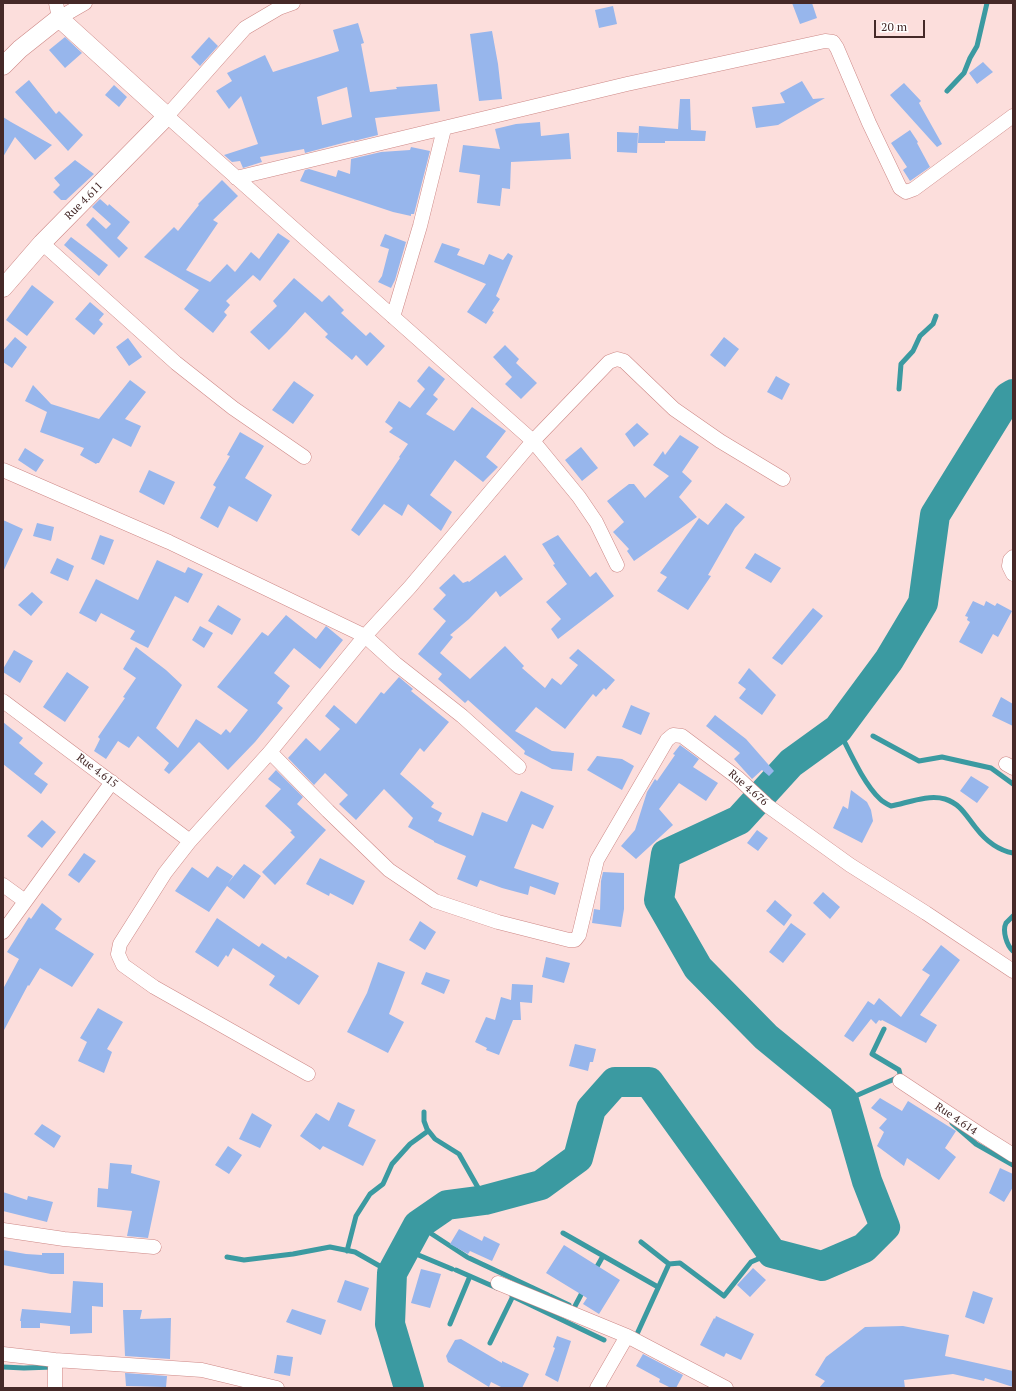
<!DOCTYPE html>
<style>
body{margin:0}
#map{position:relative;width:1016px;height:1391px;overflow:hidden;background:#fcdedc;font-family:"PT Serif",serif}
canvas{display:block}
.frame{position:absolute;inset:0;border:4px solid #452928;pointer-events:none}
.scale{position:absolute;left:874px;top:20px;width:51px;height:18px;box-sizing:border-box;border:2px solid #452928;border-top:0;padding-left:5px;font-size:12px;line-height:14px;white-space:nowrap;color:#452928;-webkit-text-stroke:3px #fff;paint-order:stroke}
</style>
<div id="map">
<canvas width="1016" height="1391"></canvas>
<div class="frame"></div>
<div class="scale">20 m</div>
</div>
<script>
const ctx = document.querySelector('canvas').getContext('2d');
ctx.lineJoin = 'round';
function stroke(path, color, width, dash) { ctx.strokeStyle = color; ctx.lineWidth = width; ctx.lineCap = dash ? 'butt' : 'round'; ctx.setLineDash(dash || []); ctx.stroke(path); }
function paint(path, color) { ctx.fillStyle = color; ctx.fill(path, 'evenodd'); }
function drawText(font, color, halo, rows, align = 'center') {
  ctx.font = font + ' "PT Serif",serif'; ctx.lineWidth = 3.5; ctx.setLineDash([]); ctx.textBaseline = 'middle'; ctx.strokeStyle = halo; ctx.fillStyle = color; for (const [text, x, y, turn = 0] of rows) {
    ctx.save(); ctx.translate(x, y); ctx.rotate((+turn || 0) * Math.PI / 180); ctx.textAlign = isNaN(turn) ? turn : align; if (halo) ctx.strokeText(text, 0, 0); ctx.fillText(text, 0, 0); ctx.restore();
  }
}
stroke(new Path2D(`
 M 947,91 L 964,73 L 970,58 L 977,46 L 987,3
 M 899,389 L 901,364 L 913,351 L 920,336 L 933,324 L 936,316
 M 838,729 C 849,750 863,783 880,799 C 883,802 887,804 891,806 C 907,803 928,794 945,799 C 961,804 966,816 976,828 C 986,841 997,850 1013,853
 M 873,736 L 919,761 L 942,757 L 991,768 L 1013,784
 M 1013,916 C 1011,918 1008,921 1006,923 C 1002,931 1007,946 1013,951
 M 844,1101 L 899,1077 L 900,1074 L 899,1070 L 872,1054 L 884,1029
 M 424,1112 L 424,1121 L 427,1129 L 435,1139 L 459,1154 L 485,1200
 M 952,1123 L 976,1144 L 1013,1165
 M 418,1225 L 467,1257
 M 563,1233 L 658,1287
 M 641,1242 L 669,1264 L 680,1263 L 724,1296 L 751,1262 L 772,1253
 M 404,1249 L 452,1269
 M 347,1251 L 356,1216 L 370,1194 L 383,1184 L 392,1164 L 410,1144 L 428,1131 L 427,1129
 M 227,1257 L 244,1260 L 293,1254 L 330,1247 L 355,1252 L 392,1273
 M 469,1258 L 548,1295
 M 456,1270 L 497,1288
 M 594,1272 L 603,1256
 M 512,1296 L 604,1340
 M 550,1296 L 569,1305
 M 574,1308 L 584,1289
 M 450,1324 L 470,1276
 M 637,1334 L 669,1264
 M 490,1343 L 513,1296
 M 3,1367 L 24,1368 L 53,1367`), '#3b9aa1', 5);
stroke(new Path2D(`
 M 409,1388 L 390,1324 L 392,1273 L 418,1225 L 447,1205 L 485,1200 L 541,1185 L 578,1158 L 591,1109 L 615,1082 L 649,1082 L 772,1253 L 822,1266 L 864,1248 L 885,1227 L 867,1181 L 844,1101 L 766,1037 L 698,968 L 659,900 L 666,854 L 739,820 L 791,763 L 838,729 L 889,660 L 923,603 L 935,515 L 1008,397 L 1013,394`), '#3b9aa1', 30);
paint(new Path2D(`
 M 792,3 L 812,3 L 817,18 L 800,24 Z
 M 613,6 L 617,24 L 599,28 L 595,10 Z
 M 358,23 L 364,43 L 361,44 L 370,92 L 397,89 L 396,87 L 437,84 L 440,111 L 375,118 L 378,135 L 354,141 L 354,140 L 305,153 L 304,149 L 260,157 L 262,162 L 243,168 L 240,161 L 232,162 L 224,155 L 258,144 L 241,96 L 229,109 L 216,91 L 232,81 L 227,73 L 265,55 L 273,72 L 339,51 L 333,30 ZM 347,87 L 352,117 L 322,125 L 317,97 Z
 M 492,31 L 498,64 L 502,99 L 479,101 L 470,34 Z
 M 65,37 L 82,53 L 65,68 L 49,50 Z
 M 209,37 L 218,46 L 200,66 L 191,57 Z
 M 983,62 L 993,72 L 977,84 L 969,73 Z
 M 29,80 L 56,114 L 59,111 L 83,135 L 68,151 L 15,92 Z
 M 802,81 L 813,99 L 825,98 L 778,125 L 756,128 L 752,107 L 785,103 L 780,93 Z
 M 904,83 L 921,101 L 919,103 L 942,144 L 937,147 L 890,95 Z
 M 114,85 L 127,97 L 119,107 L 105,95 Z
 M 680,99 L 690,99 L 691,130 L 706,131 L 705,141 L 665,141 L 665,143 L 638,143 L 639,126 L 678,129 Z
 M 3,117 L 11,122 L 52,145 L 35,160 L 15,137 L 3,157 Z
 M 540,122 L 541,136 L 569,133 L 571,159 L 511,162 L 510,189 L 502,188 L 500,206 L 477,203 L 480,175 L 459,172 L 463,145 L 500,149 L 495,129 L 516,124 Z
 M 910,130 L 918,142 L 917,143 L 930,167 L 910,181 L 903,170 L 907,167 L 891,143 Z
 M 617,132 L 638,133 L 637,153 L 617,152 Z
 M 411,147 L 430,151 L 414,214 L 411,214 L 411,216 L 393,212 L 300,181 L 305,170 L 309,169 L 336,177 L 338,170 L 350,174 L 351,159 L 381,152 L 410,150 Z
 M 75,160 L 94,174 L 66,200 L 61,200 L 53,192 L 60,185 L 54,178 Z
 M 222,180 L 238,196 L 213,220 L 218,223 L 186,270 L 210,282 L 227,264 L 235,272 L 251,252 L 259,259 L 278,233 L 290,241 L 260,281 L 253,275 L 226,301 L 230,305 L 224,312 L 227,315 L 213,333 L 184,309 L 199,290 L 144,257 L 174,227 L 178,231 L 199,205 L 198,204 Z
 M 100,199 L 108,206 L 109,204 L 130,222 L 117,238 L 128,248 L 119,258 L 86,225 L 93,217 L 106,229 L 111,224 L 92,207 Z
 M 385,234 L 406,242 L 395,280 L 391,288 L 378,282 L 382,276 L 389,249 L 380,246 Z
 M 71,237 L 108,265 L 99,276 L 64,245 Z
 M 442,243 L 460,249 L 457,255 L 484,265 L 489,254 L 503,260 L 508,253 L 513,256 L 496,296 L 500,299 L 492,311 L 494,312 L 486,324 L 467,312 L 486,284 L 434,262 Z
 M 294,278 L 322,302 L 329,295 L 344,310 L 341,313 L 366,336 L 370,332 L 385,346 L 367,366 L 356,355 L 352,360 L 325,337 L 328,334 L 305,312 L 287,332 L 269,350 L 250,332 L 277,306 L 273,301 Z
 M 32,285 L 54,302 L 27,336 L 6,320 Z
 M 90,302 L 104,314 L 99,320 L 103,324 L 94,335 L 75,319 Z
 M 15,337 L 27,347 L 12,368 L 3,362 L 3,351 Z
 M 724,337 L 739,349 L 725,367 L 710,355 Z
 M 128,338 L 142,357 L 129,366 L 116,347 Z
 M 505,345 L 519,359 L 516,363 L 537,383 L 521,399 L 505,384 L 512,377 L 493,357 Z
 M 429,366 L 445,379 L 433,395 L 438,399 L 426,414 L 454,431 L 472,407 L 506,431 L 486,457 L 498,467 L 483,482 L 455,460 L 430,495 L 452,512 L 441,531 L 408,504 L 402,516 L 384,504 L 359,536 L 351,530 L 400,458 L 399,457 L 408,444 L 389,432 L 393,428 L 385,422 L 399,401 L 410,408 L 425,389 L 417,381 Z
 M 776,376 L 790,384 L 782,400 L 767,392 Z
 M 130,380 L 146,392 L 125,419 L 141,426 L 131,447 L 113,438 L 99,463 L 97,463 L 96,464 L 80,455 L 84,448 L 40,432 L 47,412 L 25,401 L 33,385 L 51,404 L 99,419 Z
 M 294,381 L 314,395 L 293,424 L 272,410 Z
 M 637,423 L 649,434 L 634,447 L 625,434 Z
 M 240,432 L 264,446 L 245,478 L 272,495 L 257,522 L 229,506 L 218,528 L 200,518 L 216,487 L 213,485 L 230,456 L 227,455 Z
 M 680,435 L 699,447 L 682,472 L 692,481 L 679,497 L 697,517 L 634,561 L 627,551 L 629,549 L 613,532 L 624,522 L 607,501 L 629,484 L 634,484 L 645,498 L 669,476 L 653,465 L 663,451 L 665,455 Z
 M 581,447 L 598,468 L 582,481 L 565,460 Z
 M 25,448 L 44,460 L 36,472 L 18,460 Z
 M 149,470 L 175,482 L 164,505 L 139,492 Z
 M 726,503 L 745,517 L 735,528 L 708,575 L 711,576 L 688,610 L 657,591 L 667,577 L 660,573 L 699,518 L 708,525 Z
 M 3,520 L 23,529 L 3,572 Z
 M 37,523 L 54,527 L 51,541 L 33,536 Z
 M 100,535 L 114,540 L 104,565 L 91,559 Z
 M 558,535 L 590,577 L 596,572 L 614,596 L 558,639 L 551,629 L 561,619 L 546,602 L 567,584 L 553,565 L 555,564 L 542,544 Z
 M 755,553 L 781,568 L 771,583 L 745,568 Z
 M 505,555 L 523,579 L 500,597 L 496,591 L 469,619 L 450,635 L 453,637 L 440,653 L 470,679 L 505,646 L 524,666 L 522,668 L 545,688 L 552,678 L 561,685 L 578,665 L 569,658 L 578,649 L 615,680 L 606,690 L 604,688 L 596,697 L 593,694 L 565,729 L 536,707 L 515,731 L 552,751 L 574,753 L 572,771 L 552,769 L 524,754 L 525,751 L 468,700 L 465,703 L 438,679 L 442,674 L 418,654 L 446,621 L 433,609 L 446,595 L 439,588 L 454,574 L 463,583 L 468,581 L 469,582 Z
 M 57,558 L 74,566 L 68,581 L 50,573 Z
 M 157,560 L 185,573 L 188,567 L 203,574 L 188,603 L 175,596 L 148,648 L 130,639 L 135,631 L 101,613 L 96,622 L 79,613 L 96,579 L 138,600 Z
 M 32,592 L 43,602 L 31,616 L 18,605 Z
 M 973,601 L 984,606 L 986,601 L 995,606 L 997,603 L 1012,611 L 998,637 L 993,634 L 982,654 L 959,642 L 970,622 L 967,620 L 968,617 L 965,616 Z
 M 218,605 L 241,619 L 232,635 L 208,621 Z
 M 813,608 L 823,616 L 782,665 L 772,658 Z
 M 286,615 L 316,639 L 326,626 L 343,640 L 320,669 L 294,648 L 274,673 L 290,686 L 277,703 L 283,708 L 255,742 L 228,770 L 199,742 L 169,774 L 164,770 L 169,763 L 138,736 L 129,748 L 118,741 L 106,759 L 94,751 L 100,739 L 98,737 L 125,698 L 123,697 L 136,678 L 123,669 L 136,647 L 166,670 L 182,685 L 156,728 L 178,748 L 196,719 L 221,735 L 226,729 L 230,733 L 248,710 L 217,687 L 262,632 L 268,636 Z
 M 200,626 L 213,633 L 204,648 L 192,640 Z
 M 14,650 L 33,661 L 20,683 L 3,672 L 3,669 Z
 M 749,668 L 776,695 L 762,715 L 739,698 L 746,689 L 738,683 Z
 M 67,672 L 89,687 L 65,722 L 43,707 Z
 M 399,677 L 413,689 L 411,691 L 449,722 L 424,752 L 420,748 L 400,774 L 434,803 L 431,807 L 442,813 L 438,821 L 473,836 L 482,812 L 507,822 L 521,791 L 554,806 L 543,829 L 532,824 L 514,868 L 559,883 L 555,895 L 530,886 L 528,895 L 502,888 L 480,880 L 477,887 L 457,879 L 466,856 L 434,842 L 434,841 L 408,827 L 413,818 L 384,789 L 356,820 L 339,804 L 348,795 L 325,773 L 314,785 L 288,758 L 306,738 L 320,751 L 340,729 L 325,716 L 334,705 L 356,724 L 381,692 L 384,694 Z
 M 1001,697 L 1013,704 L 1013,726 L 992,716 Z
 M 631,705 L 650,713 L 641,735 L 622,727 Z
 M 715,715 L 746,739 L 774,771 L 769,776 L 762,770 L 752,779 L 734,759 L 740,753 L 706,726 Z
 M 3,722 L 23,738 L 19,743 L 43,763 L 34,774 L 48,784 L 41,794 L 3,764 Z
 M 680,745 L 699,759 L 693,767 L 718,783 L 706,801 L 679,783 L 659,809 L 673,825 L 636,859 L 621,846 L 635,830 L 647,792 L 655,779 L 657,781 L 675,755 L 673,754 Z
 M 597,756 L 622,759 L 634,766 L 622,790 L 587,770 Z
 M 276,770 L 303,797 L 297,804 L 326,830 L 275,885 L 262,872 L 295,837 L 290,832 L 292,831 L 265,806 L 281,789 L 268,779 Z
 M 971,776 L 989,787 L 977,803 L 960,791 Z
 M 851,790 L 867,802 L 871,810 L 873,821 L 862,843 L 833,828 L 843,806 L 848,809 Z
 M 42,820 L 56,832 L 42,848 L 27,836 Z
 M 757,830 L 768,838 L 758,851 L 747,843 Z
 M 84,853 L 96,861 L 79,883 L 68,875 Z
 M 320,858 L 365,881 L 353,905 L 330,893 L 329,896 L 306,884 Z
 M 244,864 L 261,876 L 244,899 L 227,886 L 209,912 L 175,891 L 192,867 L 208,878 L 217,866 L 233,876 L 228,883 Z
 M 603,872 L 624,873 L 624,909 L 621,927 L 592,923 L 594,909 L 600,910 L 601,881 Z
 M 823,892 L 840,907 L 830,919 L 813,903 Z
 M 775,900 L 792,915 L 784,926 L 766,911 Z
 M 42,903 L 62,919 L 55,929 L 94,954 L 72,987 L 40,968 L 29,986 L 28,985 L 3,1032 L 3,989 L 19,959 L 7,952 L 29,917 L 31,919 Z
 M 217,918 L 259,947 L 262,943 L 286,959 L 288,956 L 319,976 L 299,1005 L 269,985 L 275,976 L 233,948 L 228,957 L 226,955 L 218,967 L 195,952 Z
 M 420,921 L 436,932 L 425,950 L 409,940 Z
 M 791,923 L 806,934 L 783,963 L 769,952 Z
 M 941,945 L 960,960 L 920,1015 L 937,1025 L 926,1043 L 882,1020 L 881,1021 L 879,1020 L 876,1024 L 871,1019 L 853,1042 L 844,1036 L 868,1001 L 874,1005 L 879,998 L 901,1017 L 930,975 L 922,970 Z
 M 546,957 L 570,963 L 564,983 L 542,977 Z
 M 378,962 L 405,972 L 389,1014 L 404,1022 L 388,1053 L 347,1032 L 367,993 Z
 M 426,972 L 450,980 L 444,994 L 421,984 Z
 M 512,984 L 533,985 L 532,1003 L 520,1002 L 521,1020 L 513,1020 L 499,1055 L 486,1050 L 487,1048 L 475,1042 L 486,1017 L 495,1020 L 501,997 L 511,1000 Z
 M 98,1008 L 123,1022 L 107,1049 L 112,1052 L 104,1073 L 78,1061 L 87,1042 L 80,1038 Z
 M 575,1044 L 596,1049 L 593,1062 L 590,1062 L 588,1071 L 569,1066 Z
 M 880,1098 L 902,1111 L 908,1101 L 956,1131 L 945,1148 L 956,1157 L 939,1180 L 907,1158 L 904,1166 L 877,1146 L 884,1132 L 879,1128 L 887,1119 L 871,1108 Z
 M 338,1102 L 355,1110 L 348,1126 L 376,1140 L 363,1166 L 323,1146 L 320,1150 L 300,1136 L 316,1113 L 329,1121 Z
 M 252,1113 L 272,1125 L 260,1148 L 239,1139 Z
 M 42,1124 L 61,1136 L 54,1148 L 34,1134 Z
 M 228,1146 L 242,1155 L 229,1174 L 215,1165 Z
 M 110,1163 L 132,1165 L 131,1173 L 160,1181 L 148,1238 L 127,1236 L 132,1211 L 97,1207 L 98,1188 L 108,1189 Z
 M 1000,1168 L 1013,1174 L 1013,1187 L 1004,1202 L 989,1193 Z
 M 3,1192 L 27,1200 L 28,1196 L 53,1202 L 47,1222 L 3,1211 Z
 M 459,1229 L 482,1241 L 484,1236 L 500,1244 L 492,1261 L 470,1251 L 468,1254 L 450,1244 Z
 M 564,1245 L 620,1280 L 599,1314 L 583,1304 L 587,1298 L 546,1273 Z
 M 3,1250 L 26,1254 L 42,1255 L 42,1253 L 64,1253 L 64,1274 L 51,1274 L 3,1265 Z
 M 753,1268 L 766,1280 L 750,1297 L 737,1285 Z
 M 421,1269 L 441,1274 L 430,1308 L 411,1303 Z
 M 345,1280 L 369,1288 L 361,1311 L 337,1302 Z
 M 73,1281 L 103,1283 L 103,1307 L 92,1306 L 92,1333 L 70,1334 L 70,1326 L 40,1323 L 40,1328 L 21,1328 L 21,1321 L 20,1321 L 22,1309 L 71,1313 Z
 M 973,1291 L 993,1298 L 984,1324 L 965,1317 Z
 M 292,1309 L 326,1320 L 321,1335 L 286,1322 Z
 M 123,1310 L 142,1310 L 140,1319 L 171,1318 L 170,1359 L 125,1356 Z
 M 716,1316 L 754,1334 L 741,1360 L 726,1353 L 724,1357 L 700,1345 L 714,1318 L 715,1319 Z
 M 903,1326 L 949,1335 L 945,1356 L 1013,1371 L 1013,1387 L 985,1378 L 984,1381 L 953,1374 L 904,1380 L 905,1388 L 819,1388 L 825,1381 L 815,1375 L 826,1357 L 865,1327 Z
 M 557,1336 L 571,1341 L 558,1382 L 545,1375 L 555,1348 L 553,1347 Z
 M 461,1339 L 502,1363 L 502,1361 L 529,1374 L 522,1388 L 503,1388 L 491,1382 L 489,1387 L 448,1362 L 446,1356 L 455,1340 Z
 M 643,1354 L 683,1375 L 676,1388 L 671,1388 L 659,1382 L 660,1379 L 636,1366 Z
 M 277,1355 L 293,1357 L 290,1376 L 274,1373 Z
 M 125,1373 L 167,1376 L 166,1387 L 126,1386 Z`), '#97b6ec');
const minor = new Path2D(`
 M 56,3 L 59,18 L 85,3
 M 293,3 L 279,8 L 245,28 L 167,116 L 533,441 L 579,497 L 596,522 L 617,565
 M 236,178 L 627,84 L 825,41 L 833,42 L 837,48 L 869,123 L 900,188 L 906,192 L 914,189 L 1013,116
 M 42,243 L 176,363 L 233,408 L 304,457
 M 393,317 L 420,226 L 444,129
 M 3,470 L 169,542 L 365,636 L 396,664 L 462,716 L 519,767
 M 1013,557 L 1010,560 L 1009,566 L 1013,574
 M 3,701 L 190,841
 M 270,752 L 328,811 L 389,870 L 435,901 L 498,922 L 569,940 L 575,940 L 579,935 L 597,860 L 667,740 L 673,735 L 682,736 L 738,778 L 768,806 L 850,865 L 926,913 L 1013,971
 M 1006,764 L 1013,768
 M 3,885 L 25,901
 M 3,932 L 112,782
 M 308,1074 L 154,987 L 123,965 L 118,954 L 120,944 L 165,873 L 190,841 L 270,752 L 365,636 L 410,587 L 533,441 L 609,362 L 617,359 L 624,361 L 674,409 L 720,441 L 783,479
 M 900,1081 L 983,1136 L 1013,1155
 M 3,1230 L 64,1239 L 154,1247
 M 498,1283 L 627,1336 L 726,1388
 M 3,1354 L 55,1360 L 202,1370 L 277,1388
 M 55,1388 L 55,1360
 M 597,1388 L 627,1336`);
const tertiary = new Path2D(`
 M 3,66 L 20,49 L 59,18 L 167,116 L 42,243 L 3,288`);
stroke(minor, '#cd8886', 15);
stroke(tertiary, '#cd8886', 19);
stroke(minor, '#fff', 14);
stroke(tertiary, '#fff', 18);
drawText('11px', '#452928', '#fff', [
 ["Rue 4.611",84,201,-45],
 ["Rue 4.615",97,771,37],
 ["Rue 4.676",748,788,41],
 ["Rue 4.614",956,1119,34]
]);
</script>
